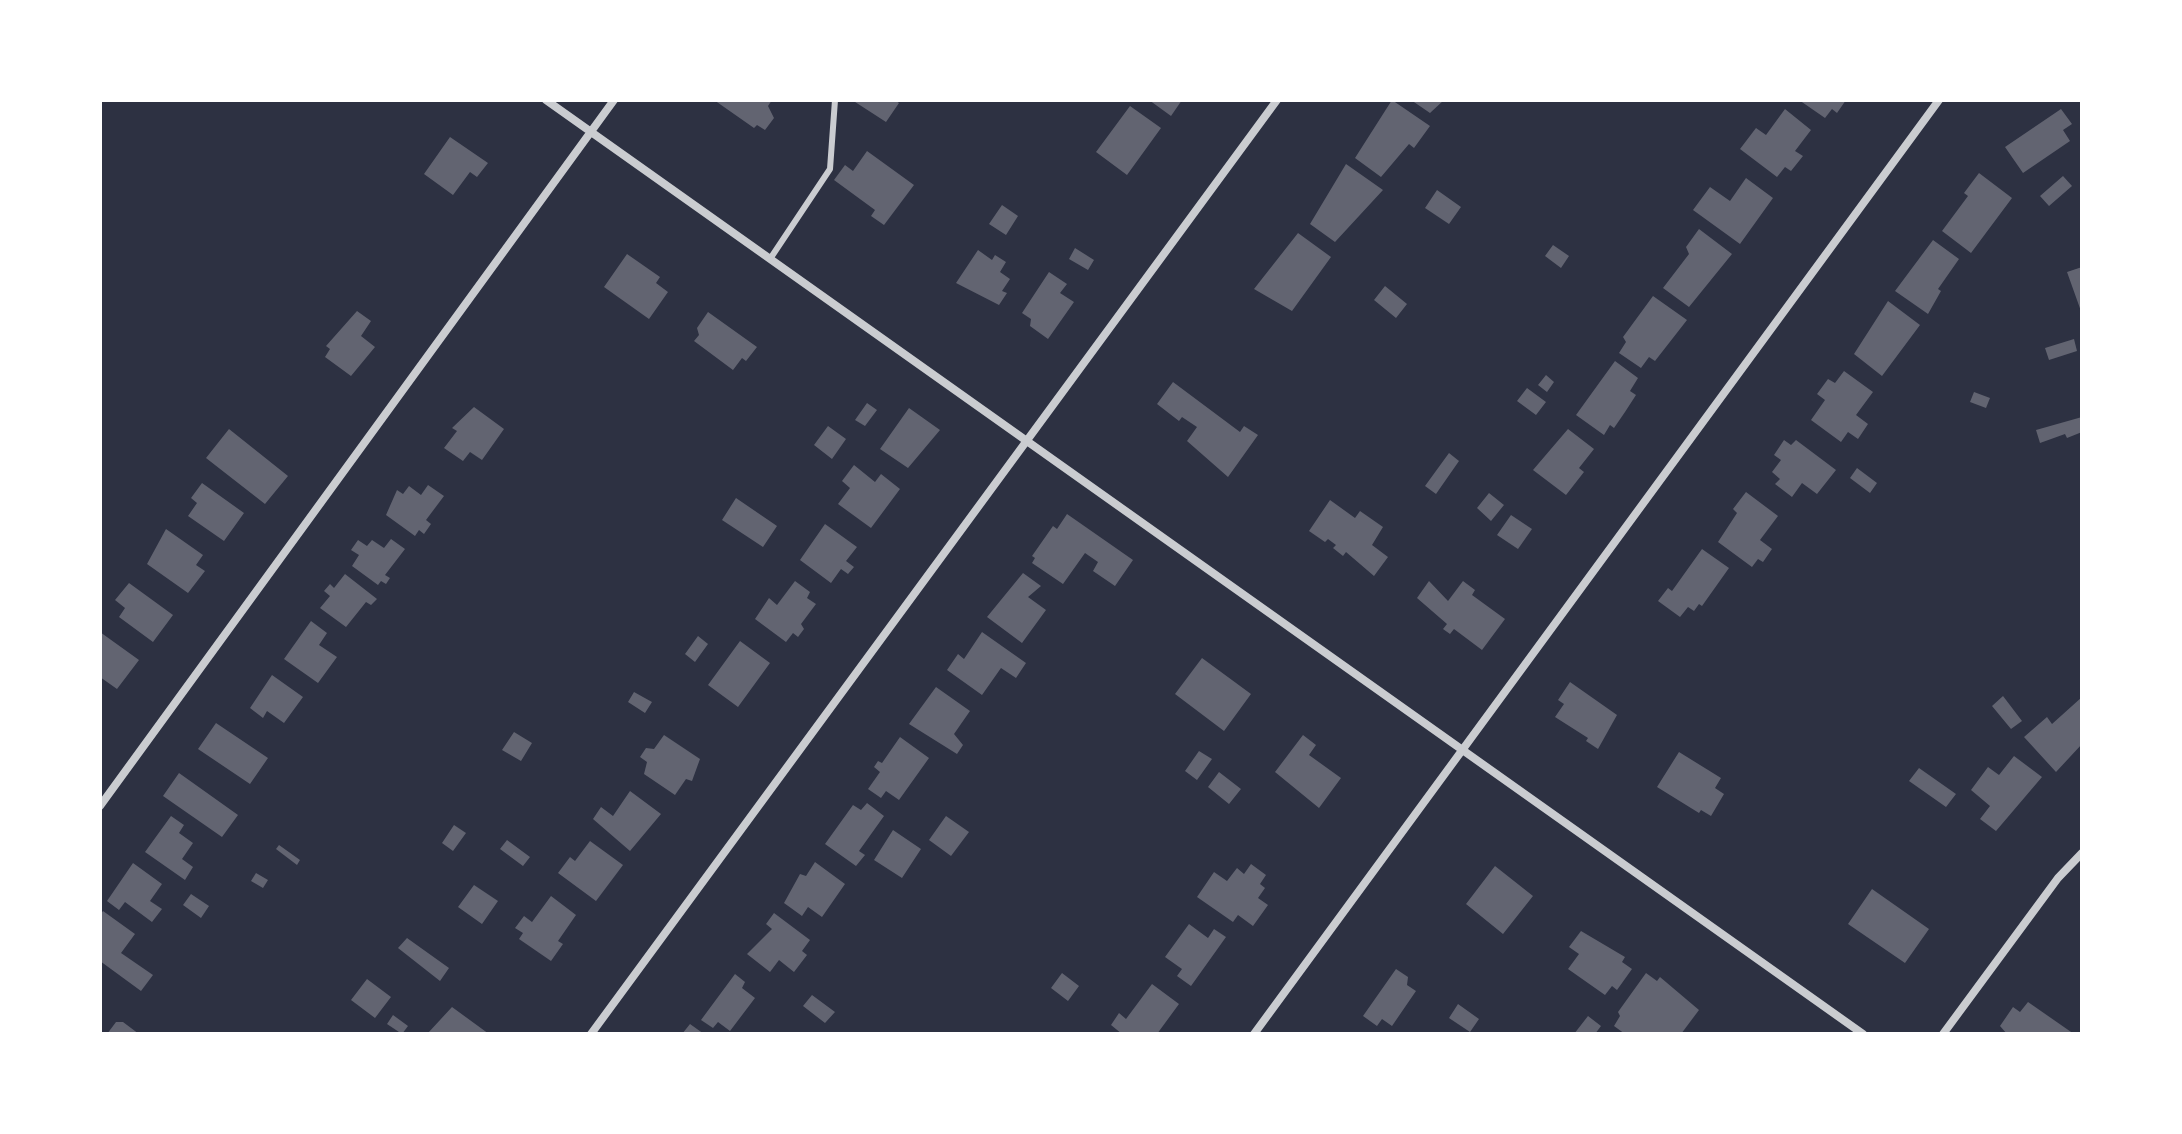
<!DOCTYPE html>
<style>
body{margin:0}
#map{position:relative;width:2182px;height:1134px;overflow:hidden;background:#2d3142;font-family:Ubuntu,sans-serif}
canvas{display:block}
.frame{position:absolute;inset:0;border:102px solid #fff;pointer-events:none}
</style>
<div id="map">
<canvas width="2182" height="1134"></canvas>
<div class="frame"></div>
</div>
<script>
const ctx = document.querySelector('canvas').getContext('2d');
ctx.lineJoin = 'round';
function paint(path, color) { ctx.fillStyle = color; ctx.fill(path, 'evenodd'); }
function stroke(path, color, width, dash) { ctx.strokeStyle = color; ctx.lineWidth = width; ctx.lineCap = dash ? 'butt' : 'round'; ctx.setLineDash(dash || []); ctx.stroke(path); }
paint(new Path2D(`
 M 714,100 L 772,100 L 768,106 L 774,118 L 765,130 L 757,125 L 754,128 Z
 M 852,100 L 895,100 L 899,103 L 886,122 Z
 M 1149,100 L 1182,100 L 1171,116 Z
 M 1392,100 L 1430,126 L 1414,148 L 1409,144 L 1381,177 L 1355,158 Z
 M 1411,100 L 1444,100 L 1430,113 Z
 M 1799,100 L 1846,100 L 1837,113 L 1832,109 L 1825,118 Z
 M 1130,106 L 1161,128 L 1127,175 L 1096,152 Z
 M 1785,109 L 1811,130 L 1795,151 L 1803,156 L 1791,171 L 1785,167 L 1777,177 L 1740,149 L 1756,128 L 1766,135 Z
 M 2061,109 L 2072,124 L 2063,130 L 2070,141 L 2023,173 L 2005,147 Z
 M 450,137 L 488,163 L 477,177 L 470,172 L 453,195 L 424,174 Z
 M 867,151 L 914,185 L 884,225 L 871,216 L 875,210 L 834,180 L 845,165 L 853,171 Z
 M 1346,164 L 1383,190 L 1335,242 L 1310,224 Z
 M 1979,173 L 2012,198 L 1971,253 L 1942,231 L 1968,196 L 1964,193 Z
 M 2063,176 L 2072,186 L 2049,206 L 2040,196 Z
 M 1746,178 L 1773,198 L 1740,244 L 1693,210 L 1710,187 L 1730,201 Z
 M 1437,190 L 1461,207 L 1449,224 L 1425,208 Z
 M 1002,205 L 1018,216 L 1006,235 L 989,224 Z
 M 1699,229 L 1732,254 L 1689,307 L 1663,288 L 1689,254 L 1686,247 Z
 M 1298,233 L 1331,257 L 1292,311 L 1254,289 Z
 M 1933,240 L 1959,259 L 1938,289 L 1941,291 L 1928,314 L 1895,291 Z
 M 1553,245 L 1569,256 L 1561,268 L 1545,256 Z
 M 1075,248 L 1094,260 L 1088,270 L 1069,259 Z
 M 978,250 L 992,260 L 995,255 L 1006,262 L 1000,272 L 1010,279 L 1002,291 L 1007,293 L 999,305 L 956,283 Z
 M 627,254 L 660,277 L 656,283 L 668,292 L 649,319 L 604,287 Z
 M 2082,267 L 2082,314 L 2067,272 Z
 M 1049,272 L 1067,284 L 1060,293 L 1074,302 L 1048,339 L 1030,326 L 1031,319 L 1022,313 Z
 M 1385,286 L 1407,304 L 1396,318 L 1374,300 Z
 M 1653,296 L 1687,320 L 1655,361 L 1649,357 L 1641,368 L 1619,353 L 1626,342 L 1623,337 Z
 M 1888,301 L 1920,325 L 1882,376 L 1854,354 Z
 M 357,311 L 371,321 L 361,336 L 375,347 L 351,376 L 325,357 L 330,349 L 326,346 Z
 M 708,312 L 757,347 L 746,361 L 742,358 L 733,370 L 694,341 L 699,335 L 697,328 Z
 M 2074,339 L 2077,351 L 2049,360 L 2045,348 Z
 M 1615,361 L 1638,378 L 1630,391 L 1636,395 L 1625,412 L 1614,428 L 1610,425 L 1604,435 L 1576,415 Z
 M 1844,371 L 1873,392 L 1856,415 L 1868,424 L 1858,439 L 1848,432 L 1841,442 L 1811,420 L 1825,400 L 1817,394 L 1828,379 L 1835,383 Z
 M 1546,375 L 1554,382 L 1547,392 L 1538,385 Z
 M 1173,382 L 1240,432 L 1244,426 L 1258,435 L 1228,477 L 1187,441 L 1197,427 L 1182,417 L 1179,421 L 1157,404 Z
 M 1527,388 L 1546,402 L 1536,415 L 1517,401 Z
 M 1974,392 L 1990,398 L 1986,408 L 1970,402 Z
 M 867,403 L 877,410 L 865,426 L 855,420 Z
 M 474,407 L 504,429 L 482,460 L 470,452 L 463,461 L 444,448 L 457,431 L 452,428 Z
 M 909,408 L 940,430 L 908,468 L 880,449 Z
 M 2082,417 L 2082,432 L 2067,438 L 2065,434 L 2040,443 L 2036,430 Z
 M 828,426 L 846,439 L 832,459 L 814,445 Z
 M 229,429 L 288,476 L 265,504 L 206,458 Z
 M 1568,429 L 1594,449 L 1579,468 L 1584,472 L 1566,495 L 1533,470 Z
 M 1784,440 L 1791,445 L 1796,440 L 1836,470 L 1817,494 L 1802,483 L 1792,497 L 1775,484 L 1780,479 L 1772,472 L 1781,460 L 1774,455 Z
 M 1449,453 L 1459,461 L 1436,494 L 1425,486 Z
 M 854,465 L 875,482 L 881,474 L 900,489 L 871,528 L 838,504 L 850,488 L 842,481 Z
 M 1857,468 L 1877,483 L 1870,493 L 1850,478 Z
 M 202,483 L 244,513 L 224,541 L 188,516 L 197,503 L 191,498 Z
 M 428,485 L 444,496 L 426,520 L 431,524 L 424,534 L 419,530 L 415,536 L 386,515 L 397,490 L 403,494 L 409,486 L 421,495 Z
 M 1746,492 L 1778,516 L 1760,540 L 1772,549 L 1763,562 L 1758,559 L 1752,567 L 1718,542 L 1737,513 L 1733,509 Z
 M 1489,493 L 1504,505 L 1491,521 L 1477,508 Z
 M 736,498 L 777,526 L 763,547 L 722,520 Z
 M 1330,500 L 1355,518 L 1360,511 L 1383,527 L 1372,545 L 1388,557 L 1374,576 L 1346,552 L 1343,556 L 1333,548 L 1336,545 L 1328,539 L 1325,542 L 1309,531 Z
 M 1067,514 L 1133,560 L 1115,586 L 1093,571 L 1098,562 L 1085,553 L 1063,584 L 1032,563 L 1035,558 L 1032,556 L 1053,526 L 1057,529 Z
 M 1511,515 L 1532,529 L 1518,549 L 1497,535 Z
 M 825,524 L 857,547 L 846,561 L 854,567 L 848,574 L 841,569 L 831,583 L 800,560 Z
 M 166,529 L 203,555 L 196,565 L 205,571 L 188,593 L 147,564 Z
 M 391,539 L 405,549 L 385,575 L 390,578 L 386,584 L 381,581 L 378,585 L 352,566 L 359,555 L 351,550 L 358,540 L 367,546 L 372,540 L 384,548 Z
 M 1702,549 L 1729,568 L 1702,606 L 1699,604 L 1694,611 L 1688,607 L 1680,617 L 1658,601 L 1668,588 L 1672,591 Z
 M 1023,573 L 1041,586 L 1028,597 L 1046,610 L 1022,643 L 987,617 Z
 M 345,574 L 377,599 L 371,605 L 366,602 L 346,627 L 320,608 L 330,596 L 324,591 L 330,584 L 334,588 Z
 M 795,581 L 810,592 L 807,598 L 816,604 L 801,624 L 804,629 L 798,637 L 793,633 L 786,642 L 755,619 L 769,598 L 777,605 Z
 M 1429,581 L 1448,601 L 1463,581 L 1475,590 L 1472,595 L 1505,619 L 1482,650 L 1454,629 L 1450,634 L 1443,629 L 1447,624 L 1417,598 Z
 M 129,583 L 173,615 L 153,642 L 119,617 L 125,608 L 115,600 Z
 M 311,621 L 327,633 L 319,645 L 337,657 L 318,683 L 284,659 Z
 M 100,632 L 139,660 L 117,689 L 100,677 Z
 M 982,632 L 1026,663 L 1016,678 L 1001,668 L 982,695 L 947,670 L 958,654 L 964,659 Z
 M 698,636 L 708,644 L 695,662 L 685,654 Z
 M 740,641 L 770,663 L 738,707 L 708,685 Z
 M 1202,658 L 1251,694 L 1224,731 L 1175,694 Z
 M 272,675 L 303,697 L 284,723 L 267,711 L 263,718 L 250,708 Z
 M 1570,682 L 1617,715 L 1598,749 L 1586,741 L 1588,738 L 1555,717 L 1564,704 L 1558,700 Z
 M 936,687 L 970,711 L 954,734 L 963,745 L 957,754 L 909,724 Z
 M 634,692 L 652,702 L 645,713 L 628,702 Z
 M 2003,696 L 2022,721 L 2011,729 L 1992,706 Z
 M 2082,697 L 2082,744 L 2056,772 L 2024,737 L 2047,717 L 2052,724 Z
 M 216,723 L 268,758 L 250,784 L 198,749 Z
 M 514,732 L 532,743 L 521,761 L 502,750 Z
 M 664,735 L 700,759 L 692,781 L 686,779 L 675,795 L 644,774 L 647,762 L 640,757 L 646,748 L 654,749 Z
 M 1303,735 L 1316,745 L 1309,755 L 1341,778 L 1319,808 L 1275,772 Z
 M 900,737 L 929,758 L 899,800 L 886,791 L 881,798 L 868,789 L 880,772 L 874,767 L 878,761 L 882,763 Z
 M 1199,751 L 1212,759 L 1197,780 L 1185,771 Z
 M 1679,752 L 1721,778 L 1715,788 L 1724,794 L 1711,816 L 1701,810 L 1699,813 L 1657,787 Z
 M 2014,756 L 2042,777 L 1996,831 L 1980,819 L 1990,806 L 1971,790 L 1988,767 L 1999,775 Z
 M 1919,768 L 1956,794 L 1946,807 L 1909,781 Z
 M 1219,772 L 1241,789 L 1229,804 L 1208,787 Z
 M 179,773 L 238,815 L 222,837 L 163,796 Z
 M 630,791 L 661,814 L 630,851 L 593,819 L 601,807 L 613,816 Z
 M 867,803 L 884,816 L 859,851 L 865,855 L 856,866 L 825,844 L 853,805 L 861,810 Z
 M 171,816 L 184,825 L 179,833 L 193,843 L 182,859 L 193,867 L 185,880 L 145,852 Z
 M 946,816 L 969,832 L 951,856 L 929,840 Z
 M 454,825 L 466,833 L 453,851 L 442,843 Z
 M 893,830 L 921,849 L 902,878 L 874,860 Z
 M 507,840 L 530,857 L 523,866 L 500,849 Z
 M 590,841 L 623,865 L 596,901 L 558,873 L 570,857 L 575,861 Z
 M 279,845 L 300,860 L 297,865 L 276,849 Z
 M 815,862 L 845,884 L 822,917 L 808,907 L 802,916 L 784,903 L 800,874 L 806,876 Z
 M 133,863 L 162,884 L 150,901 L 162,909 L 152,922 L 125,902 L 119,910 L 107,901 Z
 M 1251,864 L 1266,875 L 1260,884 L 1265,888 L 1258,898 L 1268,905 L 1253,926 L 1238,915 L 1233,922 L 1197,897 L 1214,872 L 1227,881 L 1237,868 L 1244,874 Z
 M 1495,866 L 1533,896 L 1503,934 L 1466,904 Z
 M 256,873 L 268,880 L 263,888 L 251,881 Z
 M 474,885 L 498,901 L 482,924 L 458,907 Z
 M 1872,889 L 1929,929 L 1905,963 L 1848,924 Z
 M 191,894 L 209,906 L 201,918 L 183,905 Z
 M 551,896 L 576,915 L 558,941 L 563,944 L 551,961 L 519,939 L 523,933 L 515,928 L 524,916 L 532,922 Z
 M 103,911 L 135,934 L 121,953 L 153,975 L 141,991 L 100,961 L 100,915 Z
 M 774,913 L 810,940 L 802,951 L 807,955 L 794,972 L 779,960 L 770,972 L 747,954 L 772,929 L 766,924 Z
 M 1189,924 L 1208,938 L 1214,929 L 1226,937 L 1191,986 L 1177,976 L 1182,969 L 1165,957 Z
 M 1581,931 L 1625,957 L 1622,962 L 1632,969 L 1617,990 L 1612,986 L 1605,995 L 1568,969 L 1579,954 L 1569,947 Z
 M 407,938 L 449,968 L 440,981 L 398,948 Z
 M 1396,969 L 1408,977 L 1407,985 L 1416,991 L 1392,1026 L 1382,1019 L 1377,1026 L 1363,1016 Z
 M 1062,973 L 1079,986 L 1068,1001 L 1051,988 Z
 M 1646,973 L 1657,981 L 1660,977 L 1699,1010 L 1681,1034 L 1625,1034 L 1614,1026 L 1620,1016 L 1618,1012 Z
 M 735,974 L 745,982 L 742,988 L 755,998 L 730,1031 L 718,1022 L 713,1028 L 701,1020 Z
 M 367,979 L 391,997 L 375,1018 L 351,1000 Z
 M 1152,984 L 1179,1004 L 1157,1034 L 1122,1034 L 1111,1025 L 1119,1013 L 1126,1019 Z
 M 812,995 L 835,1012 L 825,1023 L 803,1006 Z
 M 2028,1002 L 2074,1034 L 2007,1034 L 2000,1026 L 2013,1007 L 2020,1012 Z
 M 1458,1004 L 1479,1019 L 1470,1032 L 1449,1018 Z
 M 452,1007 L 489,1034 L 428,1033 Z
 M 393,1015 L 408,1026 L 402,1034 L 387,1024 Z
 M 1588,1016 L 1601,1026 L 1595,1034 L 1574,1034 Z
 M 116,1022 L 123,1022 L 139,1034 L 107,1034 Z
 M 690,1024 L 704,1034 L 682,1034 Z`), '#626471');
stroke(new Path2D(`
 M 770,259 L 830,169 L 835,100`), '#caccd0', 6);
stroke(new Path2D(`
 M 546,100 L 1863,1034
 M 100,806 L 614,100
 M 591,1034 L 1277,100
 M 1254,1034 L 1939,100
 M 1943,1034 L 2058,878 L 2082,853`), '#caccd0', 8);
</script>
